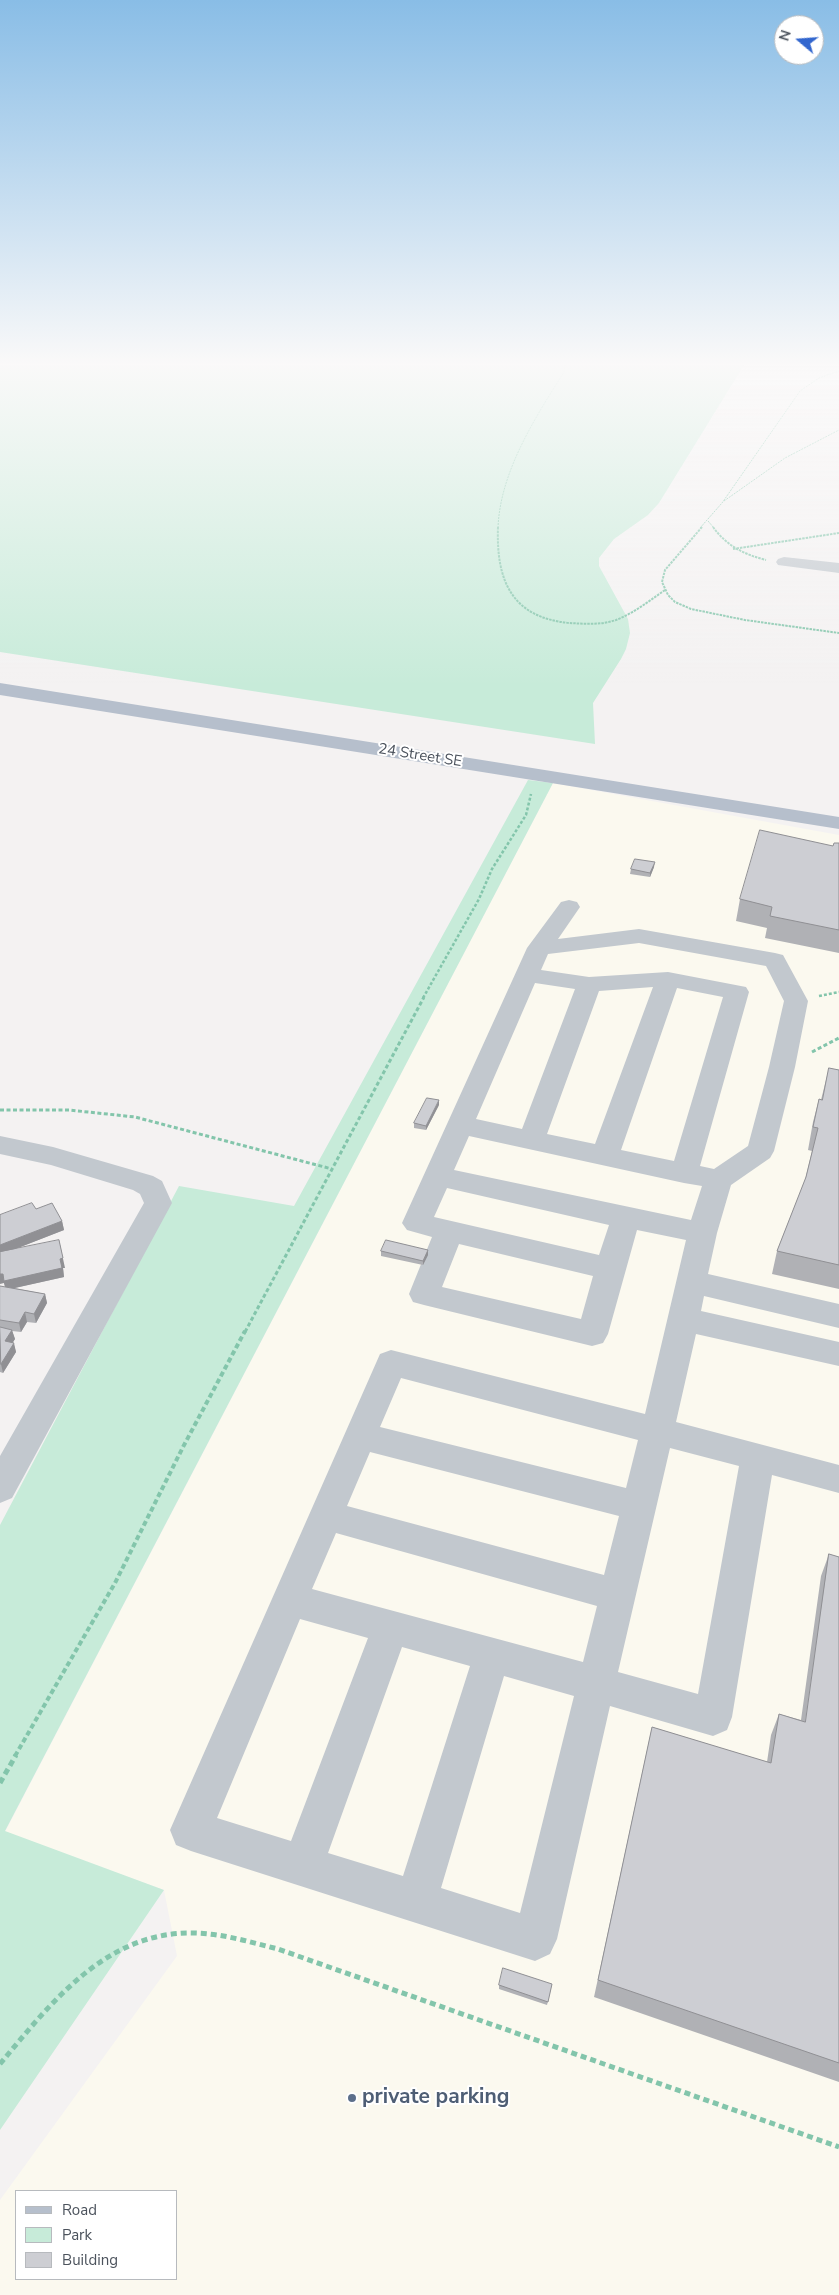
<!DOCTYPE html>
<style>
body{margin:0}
#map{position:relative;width:839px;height:2295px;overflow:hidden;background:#f4f2f2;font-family:"Nunito Sans",sans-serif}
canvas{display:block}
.legend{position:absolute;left:15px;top:2190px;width:162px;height:90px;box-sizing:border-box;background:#fff;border:1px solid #b7babe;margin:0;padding:6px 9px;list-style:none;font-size:15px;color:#4c535d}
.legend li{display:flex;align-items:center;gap:10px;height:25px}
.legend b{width:25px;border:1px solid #b7babe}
.north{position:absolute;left:774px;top:15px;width:50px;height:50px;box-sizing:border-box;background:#fff;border:1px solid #b7babe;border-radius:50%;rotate:288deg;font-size:14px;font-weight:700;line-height:20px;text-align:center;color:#4c535d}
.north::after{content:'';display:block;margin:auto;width:18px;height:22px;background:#3266ce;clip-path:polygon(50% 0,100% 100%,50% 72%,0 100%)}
</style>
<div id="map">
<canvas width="839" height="2295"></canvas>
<ul class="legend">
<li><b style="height:6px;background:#b6bfcc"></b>Road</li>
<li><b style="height:14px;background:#c7ebd9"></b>Park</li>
<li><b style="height:14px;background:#cdced3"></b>Building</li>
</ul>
<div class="north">N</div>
</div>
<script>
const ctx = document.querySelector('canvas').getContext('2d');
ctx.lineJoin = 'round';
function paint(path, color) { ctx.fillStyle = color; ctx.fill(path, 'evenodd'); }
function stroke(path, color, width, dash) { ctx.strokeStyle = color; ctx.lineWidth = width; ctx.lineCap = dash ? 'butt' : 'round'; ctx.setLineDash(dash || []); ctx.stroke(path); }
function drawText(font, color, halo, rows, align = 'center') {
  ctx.font = font + ' "Nunito Sans",sans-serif'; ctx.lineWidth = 4; ctx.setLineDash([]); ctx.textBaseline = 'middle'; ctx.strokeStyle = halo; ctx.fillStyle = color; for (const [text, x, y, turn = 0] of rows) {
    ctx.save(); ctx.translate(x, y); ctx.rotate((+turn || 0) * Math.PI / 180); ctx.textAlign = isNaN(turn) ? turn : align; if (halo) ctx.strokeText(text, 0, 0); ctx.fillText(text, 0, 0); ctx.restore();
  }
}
paint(new Path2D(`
 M 553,783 L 839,835 L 839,2295 L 0,2295 L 0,2200 L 177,1956 L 164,1890 L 5,1832 ZM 16,2191 L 176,2191 L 176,2279 L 16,2279 Z`), '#fbf9ef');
paint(new Path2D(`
 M 0,365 L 744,365 L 659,503 L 648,515 L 614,539 L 599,558 L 599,566 L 628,619 L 630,633 L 626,649 L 621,659 L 593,703 L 595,744 L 0,652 Z
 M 528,780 L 553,783 L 5,1831 L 164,1890 L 0,2130 L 0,1525 L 179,1186 L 294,1206 Z`), '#c7ebd9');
stroke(new Path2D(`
 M 724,501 L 785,458 L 839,430
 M 708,521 L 714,528
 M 498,528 C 500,472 535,418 564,372 L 565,365
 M 700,528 L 722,503 L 800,391 L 819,378 L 839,371`), '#83c5ab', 1, [2, 1]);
stroke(new Path2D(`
 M 498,527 C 496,581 512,618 570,623 C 585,624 602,625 616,620 C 634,613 649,601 665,590
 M 702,527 L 665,570 L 662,582 L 668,595 L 675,602 L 691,609 L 745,620 L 839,633
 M 713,527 C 727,546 743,554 766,560
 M 733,549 L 839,533`), '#83c5ab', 2, [2.5, 1]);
stroke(new Path2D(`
 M 819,996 L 839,992
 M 423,998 L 479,899 L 492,869 L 526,815 L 531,794`), '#83c5ab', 2.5, [3, 2]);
stroke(new Path2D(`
 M 812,1052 L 839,1038
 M 0,1110 L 69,1110 L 135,1117 L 332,1169
 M 245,1332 L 424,997`), '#83c5ab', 3, [4, 2.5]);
stroke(new Path2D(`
 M 15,1756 L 115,1583 L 183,1447 L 245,1331`), '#83c5ab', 4, [5, 3]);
stroke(new Path2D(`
 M 0,1783 L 16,1755
 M 0,2064 C 50,2004 105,1932 192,1933 C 221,1933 250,1942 278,1949 L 839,2147`), '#83c5ab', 5, [6, 4]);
paint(new Path2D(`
 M 784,557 L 839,563 L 839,573 L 778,565 L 776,562 L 778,559 Z
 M 569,900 L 577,902 L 580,907 L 558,939 L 639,929 L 775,953 L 783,955 L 808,1001 L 795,1067 L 774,1151 L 770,1158 L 731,1185 L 717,1233 L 708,1274 L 839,1304 L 839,1328 L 704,1296 L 701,1311 L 839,1342 L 839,1366 L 696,1334 L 676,1422 L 839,1465 L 839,1493 L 772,1475 L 732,1717 L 727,1730 L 713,1736 L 610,1706 L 557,1939 L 550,1954 L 535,1961 L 191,1851 L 176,1845 L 170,1830 L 380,1354 L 391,1350 L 645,1414 L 686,1240 L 637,1230 L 608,1334 L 603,1343 L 592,1346 L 424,1305 L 413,1302 L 409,1294 L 432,1237 L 407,1230 L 402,1223 L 527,948 L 561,902 ZM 639,943 L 766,966 L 784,1001 L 769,1067 L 748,1146 L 714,1169 L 700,1166 L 749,992 L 746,987 L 668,972 L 589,977 L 541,970 L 548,954 ZM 535,983 L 575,989 L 522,1129 L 476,1119 ZM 653,987 L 595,1144 L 547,1134 L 599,991 ZM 677,988 L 723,997 L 674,1161 L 621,1150 ZM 469,1136 L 684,1183 L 702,1186 L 691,1220 L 454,1170 ZM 447,1188 L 609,1225 L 599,1255 L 434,1217 ZM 459,1244 L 593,1276 L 581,1319 L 442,1287 ZM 401,1378 L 638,1440 L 626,1488 L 380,1427 ZM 670,1448 L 739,1466 L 698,1694 L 618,1672 ZM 370,1452 L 619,1516 L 604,1575 L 347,1506 ZM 336,1533 L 597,1606 L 583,1662 L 312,1589 ZM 300,1619 L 368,1638 L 291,1841 L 217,1818 ZM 402,1647 L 470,1666 L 403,1876 L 328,1853 ZM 504,1676 L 574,1696 L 520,1913 L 441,1888 Z
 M 0,1136 L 53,1147 L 153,1176 L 162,1181 L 172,1203 L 12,1498 L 0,1503 L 0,1456 L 144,1203 L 140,1194 L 133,1190 L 51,1165 L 0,1154 Z`), '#c2c8ce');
paint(new Path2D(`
 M 0,683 L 839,817 L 839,829 L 0,695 Z`), '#b6bfcc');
paint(new Path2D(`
 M 839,843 L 839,953 L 765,938 L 767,928 L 736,921 L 740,899 L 833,846 Z
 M 654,867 L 650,877 L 630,874 L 631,869 Z
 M 829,1068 L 839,1070 L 839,1289 L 772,1274 L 777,1251 L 805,1180 L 812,1151 L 808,1150 L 813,1122 L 819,1099 L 821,1100 Z
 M 439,1105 L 426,1130 L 414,1128 L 414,1123 Z
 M 36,1209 L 62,1221 L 64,1230 L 15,1249 L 65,1268 L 63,1268 L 64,1277 L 14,1288 L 45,1294 L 47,1303 L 36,1323 L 27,1322 L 21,1332 L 12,1331 L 15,1339 L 13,1342 L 16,1352 L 3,1373 L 0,1372 L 0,1286 L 5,1287 L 4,1283 L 0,1215 Z
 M 428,1250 L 428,1255 L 423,1265 L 381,1256 L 381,1251 Z
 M 829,1554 L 839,1557 L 839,2082 L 594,1997 L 652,1727 L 767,1762 L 771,1735 L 779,1714 L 801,1720 L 821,1576 Z
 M 552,1984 L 547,2005 L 499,1989 L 499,1985 Z`), '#b0b1b5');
paint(new Path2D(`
 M 655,862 L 654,867 L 650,877 L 650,873 Z
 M 439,1100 L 439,1105 L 426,1130 L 426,1126 Z
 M 62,1221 L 64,1230 L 0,1255 L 0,1245 Z
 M 59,1240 L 65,1268 L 63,1268 L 64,1277 L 6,1290 L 4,1283 L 0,1284 L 0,1274 Z
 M 428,1250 L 428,1255 L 423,1265 L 423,1261 Z
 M 45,1294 L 47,1303 L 36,1323 L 34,1314 Z
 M 25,1312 L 27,1322 L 21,1332 L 19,1323 Z
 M 12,1330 L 15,1339 L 8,1350 L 5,1341 Z
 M 14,1343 L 16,1352 L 3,1373 L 1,1364 Z`), '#909094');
const building = new Path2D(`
 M 760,830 L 833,846 L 834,843 L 839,843 L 839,930 L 770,916 L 772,907 L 740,899 Z
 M 635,859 L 655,862 L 650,873 L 631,869 Z
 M 829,1068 L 839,1070 L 839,1265 L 777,1251 L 806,1177 L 818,1128 L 813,1127 L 819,1099 L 822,1100 Z
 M 427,1098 L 439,1100 L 426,1126 L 414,1123 Z
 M 32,1203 L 36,1209 L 52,1203 L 62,1221 L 0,1245 L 0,1215 Z
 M 59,1240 L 63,1258 L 60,1259 L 62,1268 L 4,1281 L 3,1274 L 0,1274 L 0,1252 Z
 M 386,1240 L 428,1250 L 423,1261 L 381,1251 Z
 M 0,1286 L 45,1294 L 34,1314 L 25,1312 L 19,1323 L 0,1320 Z
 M 0,1327 L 12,1330 L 5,1341 L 14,1343 L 1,1364 Z
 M 829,1554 L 839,1557 L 839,2063 L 598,1980 L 652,1727 L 771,1763 L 779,1714 L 805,1722 Z
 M 503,1968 L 552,1984 L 548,2002 L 499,1985 Z`);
paint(building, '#cdced3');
stroke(building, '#909094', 1);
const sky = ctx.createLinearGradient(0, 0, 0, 686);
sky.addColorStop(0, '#89bde6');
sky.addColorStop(0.53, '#faf9f9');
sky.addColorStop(1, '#faf9f900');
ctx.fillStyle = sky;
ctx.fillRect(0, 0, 839, 686);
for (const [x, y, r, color] of [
 [352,2098,5,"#5c6f8a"]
]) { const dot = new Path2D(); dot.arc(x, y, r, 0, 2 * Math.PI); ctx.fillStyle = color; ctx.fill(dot); stroke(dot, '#fff', 2); }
drawText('15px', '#4c535d', '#fff', [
 ["24 Street SE",420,756,9]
]);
drawText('bold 21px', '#4e5e75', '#fff', [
 ["private parking",362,2098]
], 'left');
</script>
